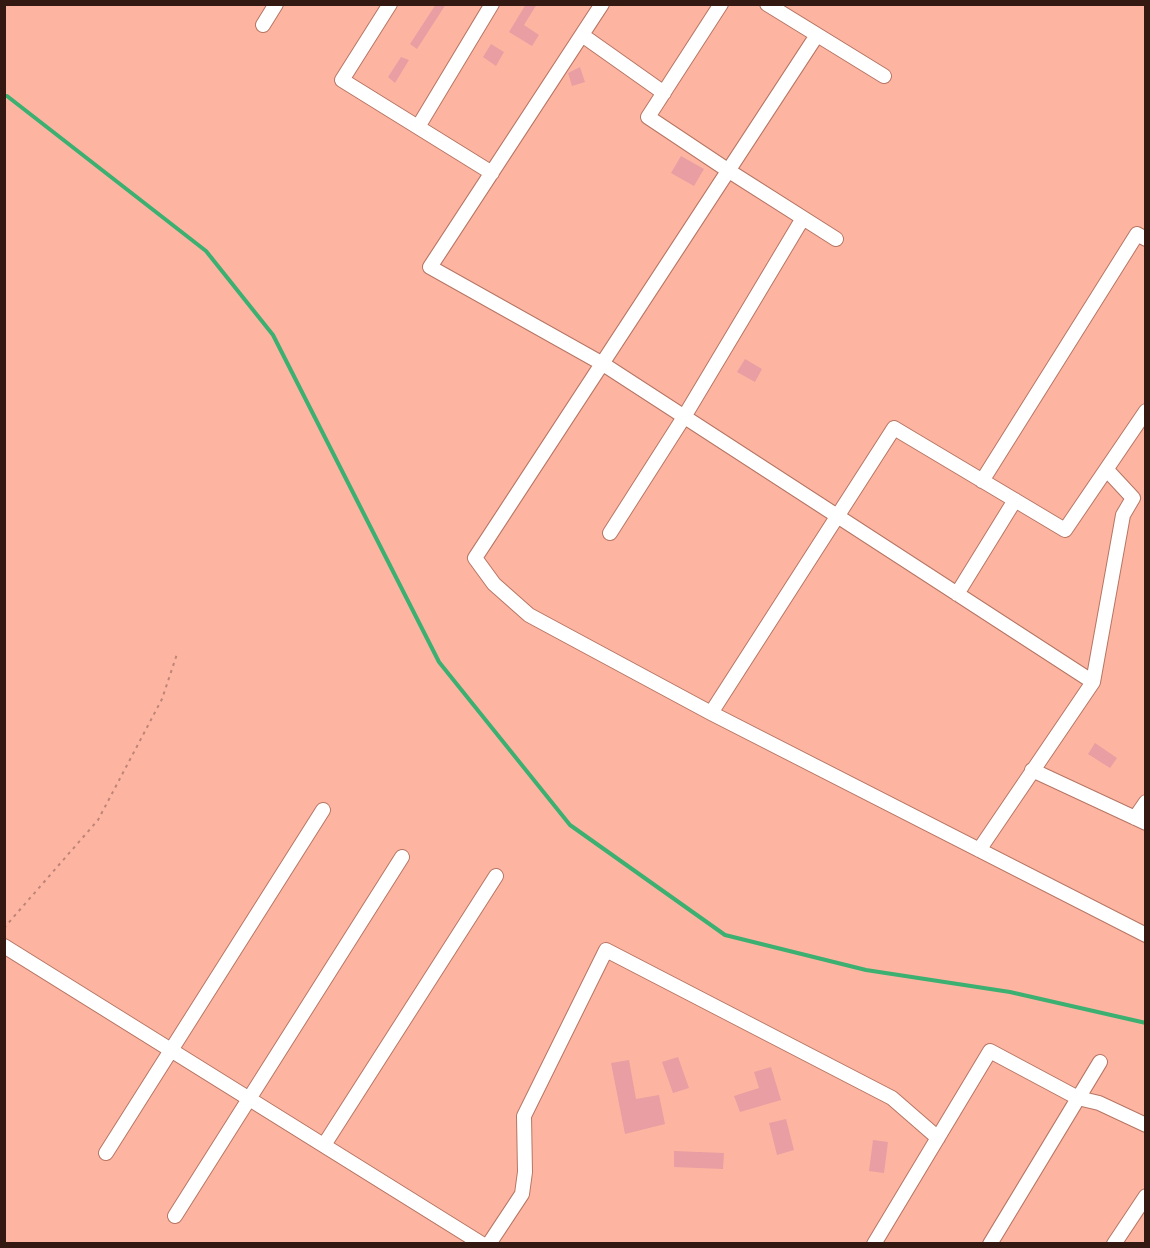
<!DOCTYPE html>
<style>
body{margin:0}
#map{position:relative;width:1150px;height:1248px;overflow:hidden;background:#fdb5a2;font-family:Karla,sans-serif}
canvas{display:block}
.frame{position:absolute;inset:0;border:6px solid #341912;pointer-events:none}
</style>
<div id="map">
<canvas width="1150" height="1248"></canvas>
<div class="frame"></div>
</div>
<script>
const ctx = document.querySelector('canvas').getContext('2d');
ctx.lineJoin = 'round';
function stroke(path, color, width, dash) { ctx.strokeStyle = color; ctx.lineWidth = width; ctx.lineCap = dash ? 'butt' : 'round'; ctx.setLineDash(dash || []); ctx.stroke(path); }
function paint(path, color) { ctx.fillStyle = color; ctx.fill(path, 'evenodd'); }
stroke(new Path2D(`
 M 4,96 L 7,96 L 206,251 L 273,335 L 439,662 L 570,825 L 725,935 L 866,970 L 1010,992 L 1146,1023`), '#3cb071', 4);
paint(new Path2D(`
 M 436,4 L 446,4 L 417,49 L 410,44 Z
 M 526,4 L 537,4 L 524,25 L 539,35 L 532,46 L 509,32 Z
 M 491,44 L 504,52 L 496,66 L 483,57 Z
 M 401,57 L 409,60 L 395,83 L 388,77 Z
 M 580,67 L 585,82 L 572,86 L 568,73 Z
 M 681,156 L 704,169 L 694,186 L 671,173 Z
 M 745,359 L 762,369 L 755,382 L 737,372 Z
 M 1095,743 L 1117,758 L 1110,768 L 1088,754 Z
 M 678,1057 L 689,1088 L 673,1093 L 662,1062 Z
 M 629,1060 L 636,1099 L 659,1095 L 665,1124 L 625,1134 L 611,1063 Z
 M 771,1067 L 781,1100 L 740,1112 L 734,1096 L 759,1088 L 754,1072 Z
 M 786,1119 L 794,1150 L 777,1155 L 769,1123 Z
 M 873,1140 L 888,1142 L 884,1173 L 869,1171 Z
 M 674,1151 L 724,1153 L 723,1169 L 674,1167 Z`), '#e89ea2');
const minor = new Path2D(`
 M 390,4 L 342,80 L 492,173
 M 602,4 L 430,267 L 603,364 L 1093,682
 M 721,4 L 648,117 L 729,171 L 836,239
 M 767,4 L 884,76
 M 263,25 L 276,4
 M 582,35 L 664,93
 M 817,35 L 475,558 L 494,584 L 529,615 L 711,713 L 1146,935
 M 418,127 L 492,4
 M 982,481 L 1137,234 L 1146,239
 M 610,533 L 684,417 L 803,218
 M 957,594 L 1015,500
 M 711,713 L 894,428 L 1065,530 L 1146,411
 M 1032,770 L 1146,823
 M 1135,818 L 1146,802
 M 979,850 L 1093,682 L 1123,515 L 1133,498 L 1107,470
 M 4,946 L 482,1244
 M 324,1145 L 496,876
 M 106,1153 L 323,810
 M 175,1216 L 402,857
 M 489,1244 L 522,1194 L 525,1172 L 524,1116 L 606,950 L 892,1098 L 938,1138
 M 874,1244 L 990,1051 L 1078,1098 L 1099,1103 L 1146,1125
 M 990,1244 L 1100,1062
 M 1114,1244 L 1146,1196`);
stroke(minor, '#b77563', 16);
stroke(new Path2D(`
 M 4,928 L 98,820 L 162,699 L 177,654`), '#be8475', 2, [3, 4.5]);
stroke(minor, '#fff', 14);
</script>
